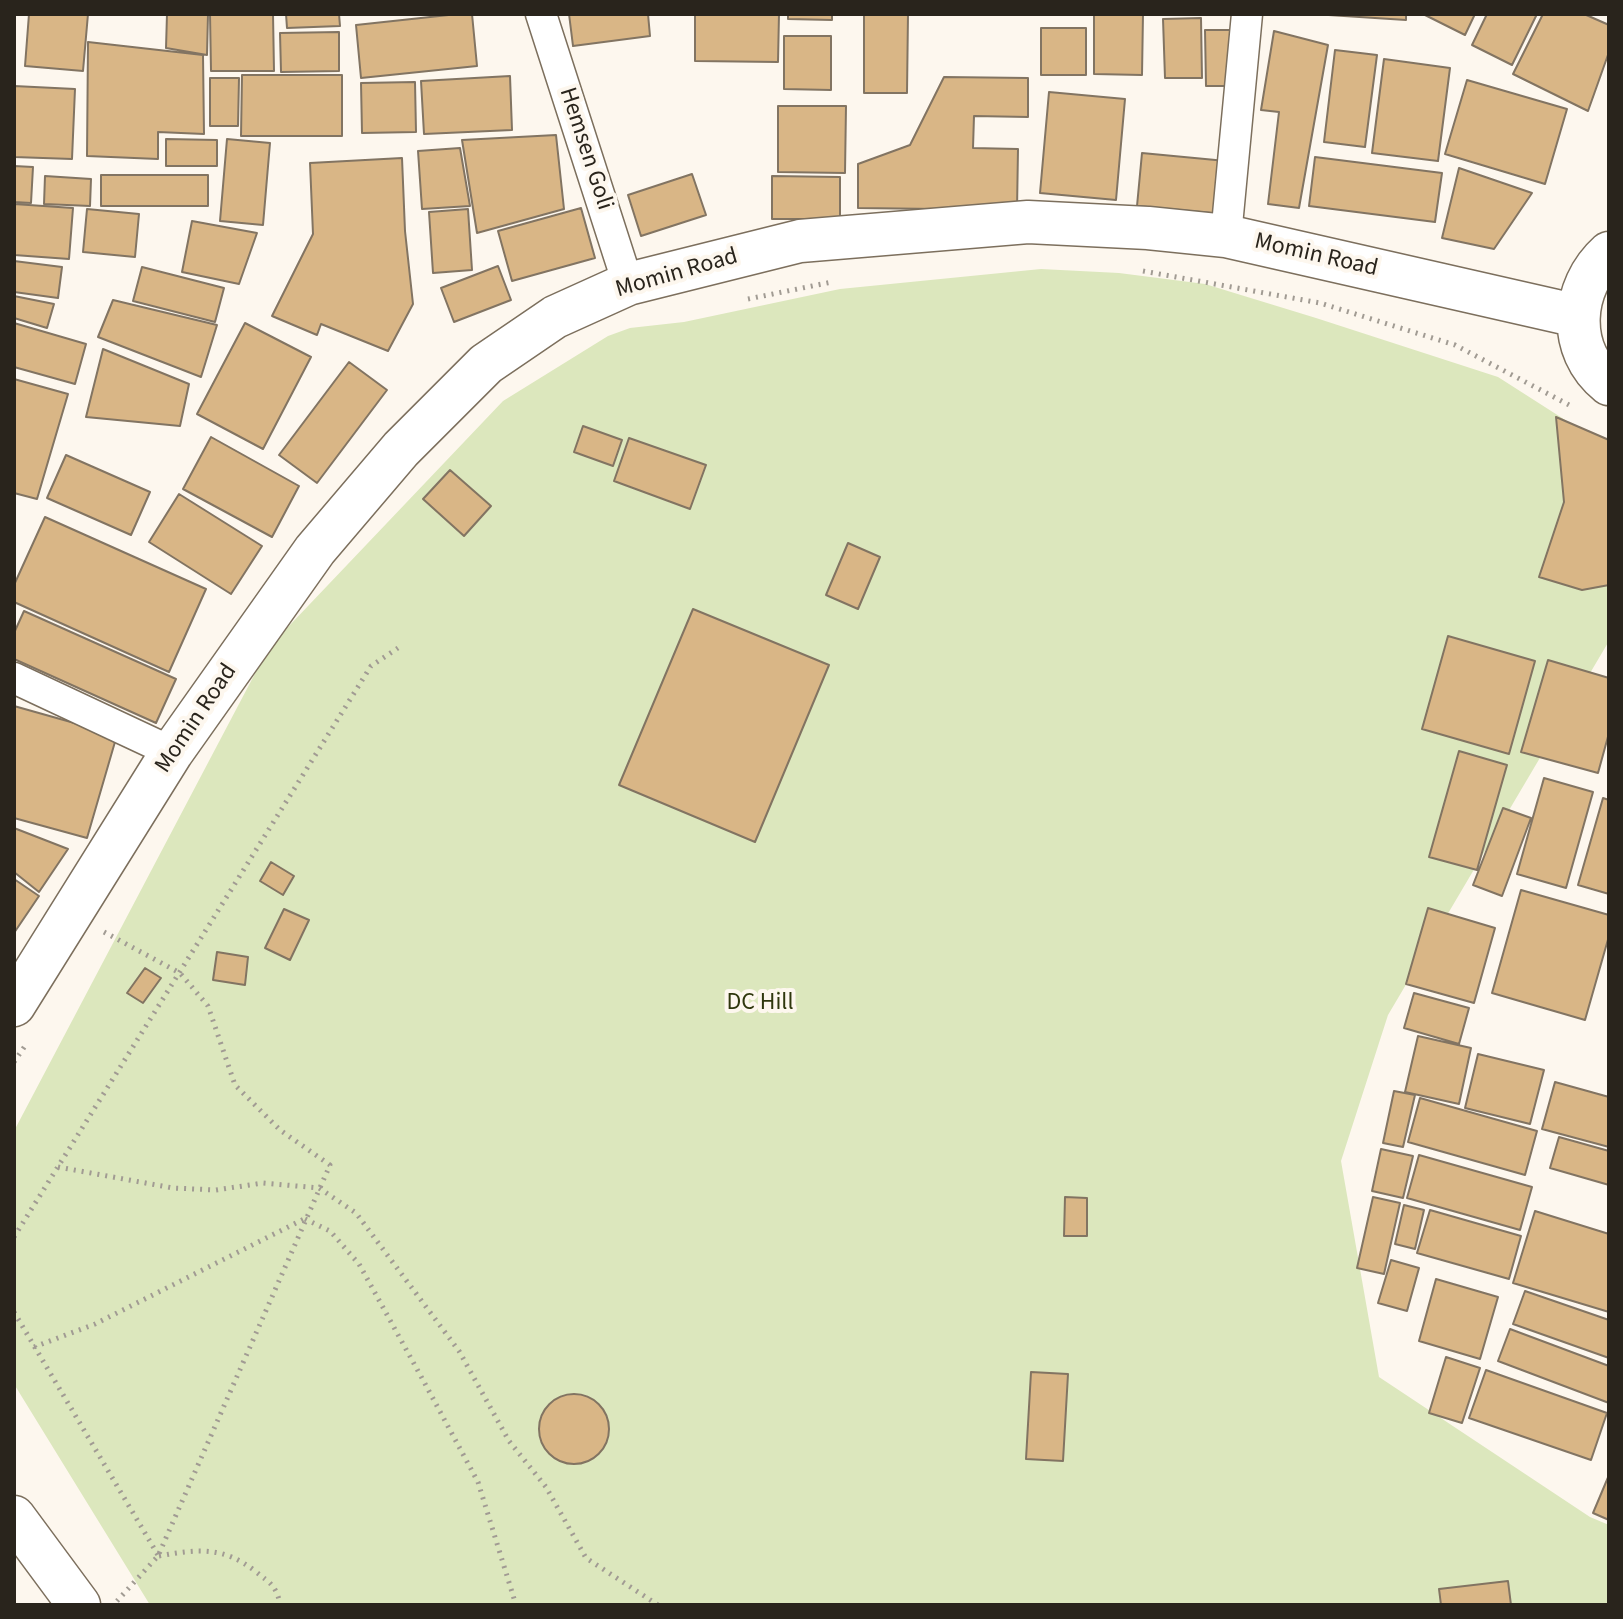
<!DOCTYPE html>
<style>
body{margin:0}
#map{position:relative;width:1623px;height:1619px;overflow:hidden;background:#fdf7ee;font-family:"Source Sans 3",sans-serif}
canvas{display:block}
.frame{position:absolute;inset:0;border:16px solid #29241c;pointer-events:none}
</style>
<div id="map">
<canvas width="1623" height="1619"></canvas>
<div class="frame"></div>
</div>
<script>
const ctx = document.querySelector('canvas').getContext('2d');
ctx.lineJoin = 'round';
function paint(path, color) { ctx.fillStyle = color; ctx.fill(path, 'evenodd'); }
function stroke(path, color, width, dash) { ctx.strokeStyle = color; ctx.lineWidth = width; ctx.lineCap = dash ? 'butt' : 'round'; ctx.setLineDash(dash || []); ctx.stroke(path); }
function drawText(font, color, halo, rows, align = 'center') {
  ctx.font = font + ' "Source Sans 3",sans-serif'; ctx.lineWidth = 8; ctx.setLineDash([]); ctx.textBaseline = 'middle'; ctx.strokeStyle = halo; ctx.fillStyle = color; for (const [text, x, y, turn = 0] of rows) {
    ctx.save(); ctx.translate(x, y); ctx.rotate((+turn || 0) * Math.PI / 180); ctx.textAlign = isNaN(turn) ? turn : align; if (halo) ctx.strokeText(text, 0, 0); ctx.fillText(text, 0, 0); ctx.restore();
  }
}
paint(new Path2D(`
 M 1041,269 L 1119,273 L 1205,284 L 1316,318 L 1498,377 L 1609,448 L 1609,641 L 1388,1015 L 1341,1161 L 1379,1377 L 1590,1517 L 1609,1525 L 1609,1605 L 150,1605 L 14,1384 L 14,1131 L 269,647 L 503,401 L 608,336 L 630,328 L 684,322 L 840,289 Z`), '#dce7bd');
const building = new Path2D(`
 M 29,14 L 88,14 L 83,71 L 25,66 Z
 M 167,14 L 208,14 L 207,55 L 166,48 Z
 M 210,14 L 273,14 L 274,71 L 211,71 Z
 M 286,14 L 339,14 L 340,26 L 287,28 Z
 M 458,14 L 472,14 L 477,66 L 361,78 L 356,25 Z
 M 569,14 L 648,14 L 650,36 L 573,46 Z
 M 695,14 L 779,14 L 778,62 L 695,61 Z
 M 788,14 L 832,14 L 832,20 L 788,19 Z
 M 864,14 L 908,14 L 907,93 L 864,93 Z
 M 1094,14 L 1143,14 L 1142,75 L 1094,74 Z
 M 1313,14 L 1406,14 L 1406,20 Z
 M 1423,14 L 1475,14 L 1465,35 Z
 M 1487,14 L 1537,14 L 1512,65 L 1472,45 Z
 M 1543,14 L 1584,14 L 1609,25 L 1609,52 L 1588,111 L 1513,74 Z
 M 1201,18 L 1202,78 L 1165,78 L 1163,19 Z
 M 1041,28 L 1086,28 L 1086,75 L 1041,75 Z
 M 1205,30 L 1235,30 L 1236,86 L 1206,86 Z
 M 1274,31 L 1328,45 L 1299,208 L 1268,204 L 1279,112 L 1261,110 Z
 M 339,32 L 339,71 L 281,72 L 280,33 Z
 M 784,36 L 831,36 L 831,90 L 784,89 Z
 M 88,42 L 203,55 L 204,134 L 158,132 L 158,159 L 87,156 Z
 M 1335,50 L 1377,55 L 1365,147 L 1324,142 Z
 M 1384,59 L 1450,68 L 1438,161 L 1372,153 Z
 M 242,75 L 342,75 L 342,136 L 241,136 Z
 M 510,76 L 512,130 L 424,134 L 421,81 Z
 M 944,77 L 1028,78 L 1028,117 L 974,116 L 973,148 L 1018,149 L 1017,210 L 858,208 L 858,164 L 910,145 Z
 M 210,78 L 239,78 L 238,126 L 210,126 Z
 M 1467,80 L 1567,109 L 1545,184 L 1445,154 Z
 M 415,82 L 416,132 L 362,133 L 361,83 Z
 M 14,86 L 75,89 L 72,159 L 14,157 Z
 M 1049,92 L 1125,99 L 1116,200 L 1040,193 Z
 M 778,106 L 846,106 L 845,173 L 778,172 Z
 M 556,135 L 564,209 L 477,233 L 462,140 Z
 M 166,139 L 217,140 L 217,166 L 166,166 Z
 M 227,139 L 270,143 L 263,225 L 220,221 Z
 M 460,148 L 470,206 L 422,209 L 418,151 Z
 M 1142,153 L 1226,161 L 1222,214 L 1137,206 Z
 M 1315,157 L 1442,173 L 1435,222 L 1309,206 Z
 M 402,158 L 405,231 L 413,304 L 388,351 L 321,324 L 317,335 L 272,316 L 313,234 L 310,163 Z
 M 14,166 L 33,167 L 31,203 L 14,202 Z
 M 1459,168 L 1532,193 L 1494,249 L 1442,238 Z
 M 692,174 L 706,215 L 641,236 L 628,195 Z
 M 101,175 L 208,175 L 208,206 L 101,206 Z
 M 45,176 L 91,179 L 90,206 L 44,204 Z
 M 772,176 L 840,177 L 840,219 L 772,219 Z
 M 14,204 L 73,208 L 69,259 L 14,255 Z
 M 581,208 L 595,258 L 512,281 L 498,231 Z
 M 87,209 L 139,214 L 135,257 L 83,252 Z
 M 468,209 L 472,270 L 433,273 L 429,212 Z
 M 192,221 L 257,233 L 239,284 L 182,272 Z
 M 14,261 L 62,267 L 58,298 L 14,292 Z
 M 498,266 L 511,300 L 454,322 L 441,288 Z
 M 142,267 L 224,288 L 215,322 L 133,301 Z
 M 14,296 L 54,304 L 47,328 L 14,318 Z
 M 113,300 L 217,325 L 201,377 L 98,337 Z
 M 14,323 L 86,344 L 75,384 L 14,367 Z
 M 245,323 L 311,357 L 263,449 L 197,414 Z
 M 103,349 L 189,384 L 180,426 L 86,417 Z
 M 349,362 L 387,390 L 317,483 L 279,455 Z
 M 14,379 L 68,394 L 37,499 L 14,493 Z
 M 1556,417 L 1609,440 L 1609,585 L 1582,590 L 1539,577 L 1564,502 Z
 M 583,426 L 622,440 L 613,466 L 574,452 Z
 M 211,437 L 299,486 L 272,537 L 183,489 Z
 M 629,438 L 706,465 L 690,509 L 614,481 Z
 M 66,455 L 150,492 L 131,535 L 47,498 Z
 M 450,470 L 491,506 L 464,536 L 423,499 Z
 M 179,494 L 262,546 L 231,594 L 149,542 Z
 M 45,517 L 206,589 L 169,672 L 14,602 L 14,585 Z
 M 848,543 L 880,557 L 858,609 L 826,595 Z
 M 693,609 L 829,665 L 755,842 L 619,785 Z
 M 24,611 L 176,679 L 156,723 L 14,659 L 14,633 Z
 M 1448,636 L 1535,661 L 1509,754 L 1422,729 Z
 M 1548,660 L 1609,678 L 1609,733 L 1598,773 L 1521,752 Z
 M 14,706 L 117,735 L 87,838 L 14,818 Z
 M 1459,751 L 1507,765 L 1477,870 L 1429,857 Z
 M 1544,778 L 1593,792 L 1566,888 L 1517,874 Z
 M 1603,798 L 1609,800 L 1609,894 L 1578,885 Z
 M 1503,808 L 1531,818 L 1502,896 L 1473,885 Z
 M 14,828 L 68,849 L 39,892 L 14,872 Z
 M 271,862 L 294,876 L 283,895 L 260,881 Z
 M 14,879 L 39,896 L 14,933 Z
 M 1521,890 L 1609,915 L 1609,936 L 1585,1020 L 1492,993 Z
 M 1428,908 L 1495,928 L 1474,1003 L 1406,984 Z
 M 284,909 L 309,920 L 290,960 L 265,948 Z
 M 217,952 L 248,957 L 245,985 L 213,980 Z
 M 145,968 L 161,978 L 143,1003 L 127,993 Z
 M 1414,993 L 1469,1008 L 1459,1044 L 1404,1028 Z
 M 1418,1036 L 1471,1048 L 1459,1104 L 1405,1092 Z
 M 1478,1054 L 1544,1070 L 1530,1124 L 1465,1108 Z
 M 1555,1082 L 1609,1097 L 1609,1147 L 1542,1129 Z
 M 1394,1091 L 1415,1095 L 1403,1147 L 1383,1143 Z
 M 1420,1098 L 1537,1131 L 1525,1175 L 1408,1142 Z
 M 1559,1137 L 1609,1151 L 1609,1185 L 1550,1168 Z
 M 1381,1149 L 1413,1156 L 1403,1198 L 1372,1191 Z
 M 1419,1155 L 1532,1187 L 1520,1230 L 1407,1198 Z
 M 1065,1197 L 1087,1198 L 1087,1236 L 1064,1236 Z
 M 1373,1197 L 1400,1203 L 1384,1274 L 1357,1268 Z
 M 1404,1205 L 1424,1210 L 1415,1249 L 1395,1244 Z
 M 1430,1210 L 1521,1236 L 1509,1279 L 1417,1253 Z
 M 1535,1211 L 1609,1234 L 1609,1312 L 1513,1283 Z
 M 1391,1260 L 1419,1268 L 1407,1311 L 1378,1303 Z
 M 1436,1279 L 1498,1297 L 1480,1359 L 1419,1341 Z
 M 1525,1291 L 1609,1320 L 1609,1358 L 1513,1324 Z
 M 1510,1329 L 1609,1366 L 1609,1403 L 1498,1361 Z
 M 1446,1357 L 1480,1368 L 1462,1423 L 1429,1413 Z
 M 1486,1370 L 1607,1413 L 1591,1460 L 1469,1418 Z
 M 1031,1372 L 1068,1374 L 1063,1461 L 1026,1459 Z
 M539 1429a35 35 0 1 1 70 0a35 35 0 1 1-70 0Z
 M 1609,1475 L 1609,1520 L 1593,1513 Z
 M 1508,1581 L 1511,1605 L 1441,1605 L 1439,1589 Z`);
paint(building, '#d9b686');
stroke(building, '#827462', 2);
const minor = new Path2D(`
 M 541,14 L 628,284
 M 1226,236 L 1247,14
 M 14,678 L 172,752`);
const secondary = new Path2D(`
 M 1609,253 C 1571,287 1566,350 1609,384
 M 14,1005 L 172,752 L 315,550 L 401,449 L 486,364 L 555,317 L 628,284 L 800,241 L 1028,222 L 1148,228 L 1226,236 L 1578,316
 M 14,1517 L 79,1605`);
stroke(minor, '#7c6f5d', 33);
stroke(secondary, '#7c6f5d', 45);
stroke(new Path2D(`
 M 1143,271 L 1320,303 L 1455,345 L 1573,407
 M 748,299 L 832,282
 M 104,932 L 180,973 L 208,1006 L 235,1085 L 280,1130 L 330,1165 L 158,1556 L 117,1601
 M 14,1062 L 27,1043
 M 58,1167 L 173,1188 L 216,1190 L 263,1183 L 319,1188 L 356,1213 L 459,1351 L 509,1441 L 546,1487 L 586,1558 L 658,1605
 M 305,1219 L 330,1231 L 359,1264 L 423,1380 L 478,1482 L 516,1605
 M 14,1237 L 371,666 L 398,648
 M 14,1312 L 158,1555
 M 34,1347 L 95,1324 L 304,1219
 M 159,1556 C 197,1549 223,1546 255,1571 C 272,1585 274,1583 281,1605`), '#a19b93', 5, [2, 6]);
stroke(minor, '#fff', 30);
stroke(secondary, '#fff', 42);
drawText('24px', '#29241c', '#fdf7ee', [
 ["Hemsen Goli",585,149,72],
 ["Momin Road",1316,256,13],
 ["Momin Road",677,274,-16],
 ["Momin Road",197,719,-56]
]);
drawText('24px', '#2f370d', '#fdf7ee', [
 ["DC Hill",760,1004]
]);
</script>
